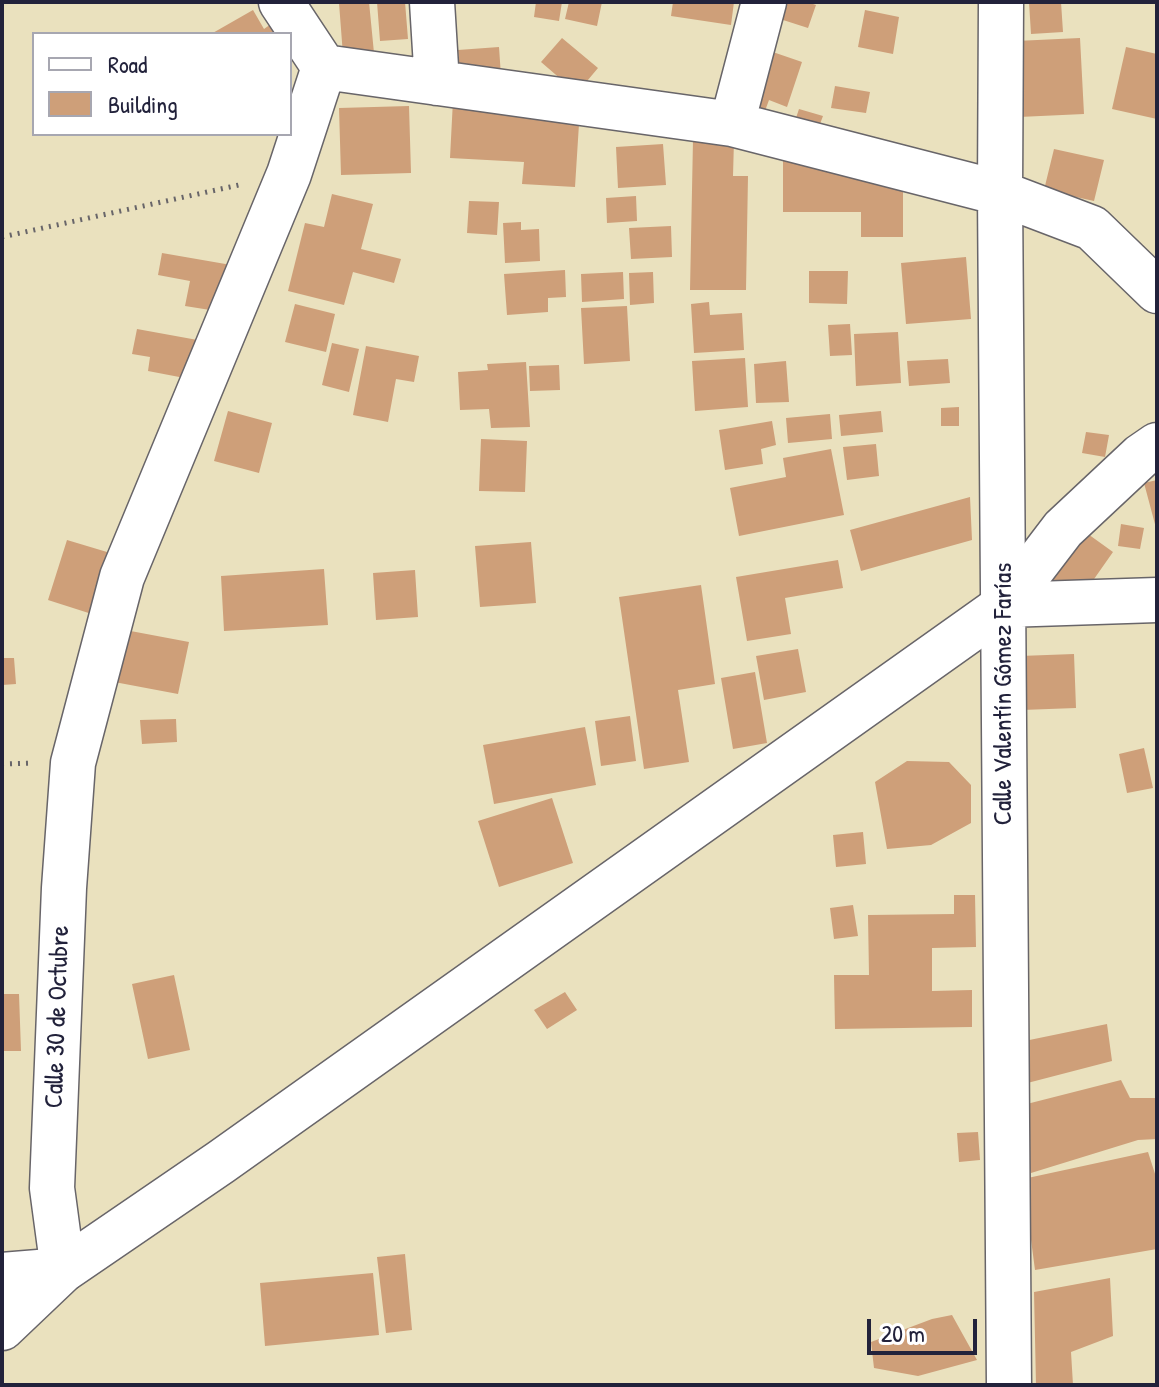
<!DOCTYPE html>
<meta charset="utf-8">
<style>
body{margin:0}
#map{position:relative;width:1159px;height:1387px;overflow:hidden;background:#eae1be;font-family:"Patrick Hand",sans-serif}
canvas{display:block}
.frame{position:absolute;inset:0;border:4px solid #22223b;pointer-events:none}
.legend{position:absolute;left:32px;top:32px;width:260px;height:104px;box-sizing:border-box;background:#fff;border:2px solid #a7a7b1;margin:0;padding:10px 14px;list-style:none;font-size:24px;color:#22223b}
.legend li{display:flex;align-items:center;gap:16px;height:40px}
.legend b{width:40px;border:2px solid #a7a7b1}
.scale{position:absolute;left:867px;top:1319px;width:110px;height:36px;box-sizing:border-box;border:4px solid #22223b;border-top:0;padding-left:10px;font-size:24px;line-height:28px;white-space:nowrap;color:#22223b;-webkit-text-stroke:6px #fff;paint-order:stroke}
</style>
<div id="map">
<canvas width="1159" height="1387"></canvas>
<div class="frame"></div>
<ul class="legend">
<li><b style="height:10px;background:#fff"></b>Road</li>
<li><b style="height:22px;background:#ce9f79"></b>Building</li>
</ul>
<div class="scale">20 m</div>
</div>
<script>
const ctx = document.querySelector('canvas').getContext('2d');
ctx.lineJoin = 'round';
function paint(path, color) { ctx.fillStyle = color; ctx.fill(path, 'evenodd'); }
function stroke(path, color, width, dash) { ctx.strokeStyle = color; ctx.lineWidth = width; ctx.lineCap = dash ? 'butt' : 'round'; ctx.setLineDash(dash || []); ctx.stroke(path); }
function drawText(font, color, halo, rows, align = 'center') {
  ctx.font = font + ' "Patrick Hand",sans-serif'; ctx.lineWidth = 7; ctx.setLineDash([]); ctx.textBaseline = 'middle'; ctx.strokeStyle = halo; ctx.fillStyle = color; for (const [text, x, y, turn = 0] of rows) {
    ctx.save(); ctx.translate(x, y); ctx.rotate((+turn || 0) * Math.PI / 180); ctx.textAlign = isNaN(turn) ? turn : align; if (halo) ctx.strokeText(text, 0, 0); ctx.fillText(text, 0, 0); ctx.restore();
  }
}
paint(new Path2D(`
 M 369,2 L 374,53 L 343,55 L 339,3 Z
 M 377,2 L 405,2 L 408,39 L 380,41 Z
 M 536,2 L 562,2 L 559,21 L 534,17 Z
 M 569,2 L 602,2 L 597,26 L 565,19 Z
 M 673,2 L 734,2 L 731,25 L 671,16 Z
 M 785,2 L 807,2 L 816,5 L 808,28 L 780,19 Z
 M 1029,2 L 1061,2 L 1063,32 L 1031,34 Z
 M 253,10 L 264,29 L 271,24 L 277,34 L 211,34 Z
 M 865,10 L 899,17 L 893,54 L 858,47 Z
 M 562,38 L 598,68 L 577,93 L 541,62 Z
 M 1080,38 L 1084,114 L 1019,117 L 1016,41 Z
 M 499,47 L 501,76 L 460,79 L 458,50 Z
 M 1126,47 L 1157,54 L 1157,119 L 1112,109 Z
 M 767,50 L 802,62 L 787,107 L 769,100 L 762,119 L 746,114 Z
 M 835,86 L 870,92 L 866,113 L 831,108 Z
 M 453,100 L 580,108 L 575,187 L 522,184 L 524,162 L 450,158 Z
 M 409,106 L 411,173 L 341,175 L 339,108 Z
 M 799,109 L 823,116 L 815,137 L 792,130 Z
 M 693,140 L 734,140 L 733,176 L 748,176 L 746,290 L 690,290 Z
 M 663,144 L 666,185 L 618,188 L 616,147 Z
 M 783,145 L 903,176 L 903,237 L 861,237 L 861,212 L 783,212 Z
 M 1054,149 L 1104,160 L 1094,201 L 1044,190 Z
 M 332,194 L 373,204 L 361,249 L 401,259 L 394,283 L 353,272 L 344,305 L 288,291 L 305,223 L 324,227 Z
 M 636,196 L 637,221 L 607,223 L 606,198 Z
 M 469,201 L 499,202 L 497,235 L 467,233 Z
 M 521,222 L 521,230 L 539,229 L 540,261 L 505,263 L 503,223 Z
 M 671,226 L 672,257 L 631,259 L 629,228 Z
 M 162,253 L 237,266 L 229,313 L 185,306 L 190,281 L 158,275 Z
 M 966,257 L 971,319 L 906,324 L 901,263 Z
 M 565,270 L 566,297 L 548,298 L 548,312 L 507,315 L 504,274 Z
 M 809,271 L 848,271 L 847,304 L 809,303 Z
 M 623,272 L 624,299 L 582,302 L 581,274 Z
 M 653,272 L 654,303 L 630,305 L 629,273 Z
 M 709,302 L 710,315 L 742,313 L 744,350 L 694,353 L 691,304 Z
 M 295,304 L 335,314 L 326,352 L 285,342 Z
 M 627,306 L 630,361 L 584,364 L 581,308 Z
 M 850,324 L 852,355 L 830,356 L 828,325 Z
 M 137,329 L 203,341 L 195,380 L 148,371 L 150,357 L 132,354 Z
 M 898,332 L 901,383 L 856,386 L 854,334 Z
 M 332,343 L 359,349 L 349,392 L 322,385 Z
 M 366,346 L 419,356 L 414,382 L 396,379 L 388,422 L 353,415 Z
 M 745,358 L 748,407 L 695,411 L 692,361 Z
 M 948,359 L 950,383 L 909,386 L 907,361 Z
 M 786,361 L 789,402 L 756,403 L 754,364 Z
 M 526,362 L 530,427 L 491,428 L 489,409 L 460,410 L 458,372 L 488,370 L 487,364 Z
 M 559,365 L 560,390 L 530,391 L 529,366 Z
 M 959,407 L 959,426 L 941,426 L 941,408 Z
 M 228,411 L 272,423 L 259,473 L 214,461 Z
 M 881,411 L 883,432 L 841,436 L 839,415 Z
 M 830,414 L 832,439 L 788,443 L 786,418 Z
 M 772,421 L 776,445 L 761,449 L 763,464 L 725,470 L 719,430 Z
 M 1086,432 L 1109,435 L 1105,457 L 1082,453 Z
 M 481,439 L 527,441 L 525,492 L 479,491 Z
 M 876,444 L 879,476 L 847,480 L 843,447 Z
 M 831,449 L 844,515 L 739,536 L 730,488 L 786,477 L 783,458 Z
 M 1157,480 L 1157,528 L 1156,528 L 1144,483 Z
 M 970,497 L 972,540 L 861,571 L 850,530 Z
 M 1121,524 L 1144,528 L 1140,549 L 1118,546 Z
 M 1081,529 L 1113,552 L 1080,599 L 1047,576 Z
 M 67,540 L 117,555 L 98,616 L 48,600 Z
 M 531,542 L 536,603 L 480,607 L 475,546 Z
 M 838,560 L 843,588 L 785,598 L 791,634 L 747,641 L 736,577 Z
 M 324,569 L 328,625 L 224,631 L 221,576 Z
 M 415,570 L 418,617 L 376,620 L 373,573 Z
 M 701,585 L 715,684 L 678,690 L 689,762 L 644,769 L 619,597 Z
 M 120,629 L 189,642 L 178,694 L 109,681 Z
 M 798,649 L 806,692 L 764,700 L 756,656 Z
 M 1074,654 L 1076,708 L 1022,710 L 1020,656 Z
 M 2,658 L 14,658 L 16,684 L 2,685 Z
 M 755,672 L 767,743 L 733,749 L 721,678 Z
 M 630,716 L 636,761 L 601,766 L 595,721 Z
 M 176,719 L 177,742 L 142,744 L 140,720 Z
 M 585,727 L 596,785 L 494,804 L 483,745 Z
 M 1144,748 L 1153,788 L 1127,793 L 1119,754 Z
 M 907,761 L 949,762 L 971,785 L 971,823 L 931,845 L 887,849 L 875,782 Z
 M 552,798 L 573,863 L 499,887 L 478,821 Z
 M 863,832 L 866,864 L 836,867 L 833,835 Z
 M 954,895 L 975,895 L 976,947 L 932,948 L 932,991 L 972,990 L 972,1027 L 835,1029 L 834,975 L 869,975 L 868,915 L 954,914 Z
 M 853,905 L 858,936 L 834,939 L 830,908 Z
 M 174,975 L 190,1050 L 148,1059 L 132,984 Z
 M 565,992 L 577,1010 L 547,1029 L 534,1010 Z
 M 2,994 L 19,994 L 21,1051 L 2,1051 Z
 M 1107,1024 L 1112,1061 L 1012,1087 L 1010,1044 Z
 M 1121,1080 L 1130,1098 L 1157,1098 L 1157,1139 L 1138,1140 L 1031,1173 L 1015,1107 Z
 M 978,1132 L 980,1160 L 959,1162 L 957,1133 Z
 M 1148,1152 L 1157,1180 L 1157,1249 L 1035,1270 L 1023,1179 Z
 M 405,1254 L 412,1330 L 386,1333 L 377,1257 Z
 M 373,1273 L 379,1335 L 265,1346 L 260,1283 Z
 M 1110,1278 L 1113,1336 L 1071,1352 L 1073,1385 L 1036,1385 L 1034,1292 Z
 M 952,1315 L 977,1360 L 918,1376 L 874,1368 L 871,1342 L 932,1319 Z`), '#ce9f79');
const minor = new Path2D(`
 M 432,2 L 437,83
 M 1001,2 L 1000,193 L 1009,1385
 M 324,67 L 732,124 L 1000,193 L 1092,228 L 1157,291
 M 732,124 L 764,2
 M 1005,605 L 1157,600
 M 63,1270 L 52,1188 L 64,888 L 73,763 L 122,577 L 289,174 L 324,67 L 281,2`);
const major = new Path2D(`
 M 2,1275 L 63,1270
 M 2,1328 L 63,1270 L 221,1162 L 1005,605 L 1063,529 L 1141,456 L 1157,445`);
stroke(minor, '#686569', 47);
stroke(major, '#686569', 47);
stroke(new Path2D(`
 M 2,237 L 239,185
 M 2,764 L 33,763`), '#686569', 5, [2, 6]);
stroke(minor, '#fff', 44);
stroke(major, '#fff', 44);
drawText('26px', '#22223b', '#fff', [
 ["Calle Valentín Gómez Farías",1004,694,-90],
 ["Calle 30 de Octubre",58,1017,-88]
]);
</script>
